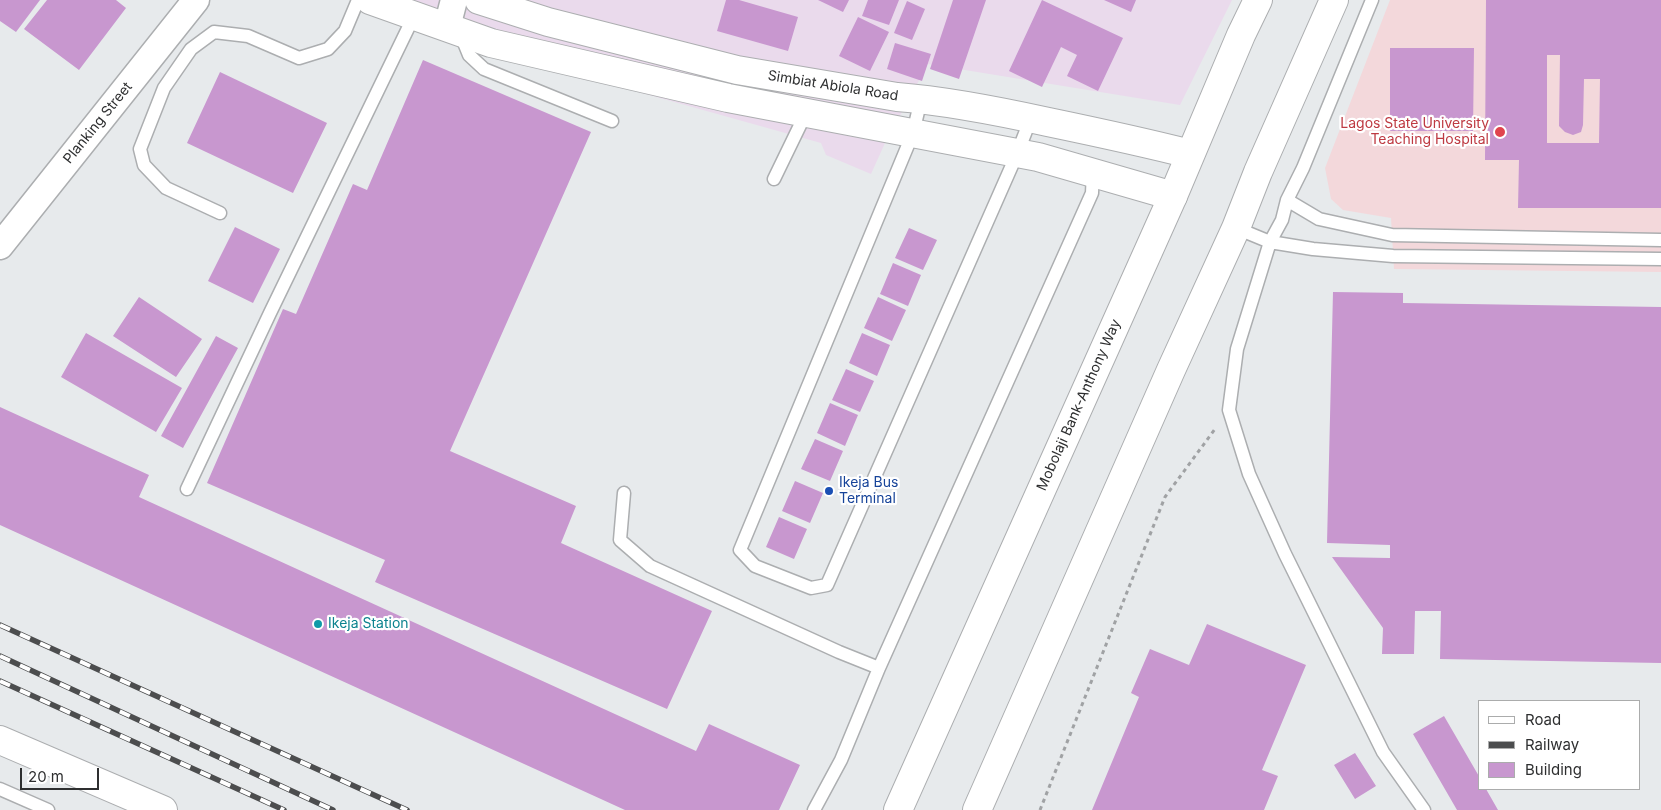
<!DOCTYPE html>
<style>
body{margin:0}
#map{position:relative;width:1661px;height:810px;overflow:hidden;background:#e7eaec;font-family:Inter,sans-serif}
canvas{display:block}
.legend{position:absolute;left:1478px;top:700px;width:162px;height:90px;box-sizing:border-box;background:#fff;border:1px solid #abacac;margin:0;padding:6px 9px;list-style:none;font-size:15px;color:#2e2f30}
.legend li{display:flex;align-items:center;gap:10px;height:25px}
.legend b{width:25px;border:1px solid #abacac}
.scale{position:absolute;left:20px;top:768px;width:79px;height:22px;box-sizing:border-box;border:2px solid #2e2f30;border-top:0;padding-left:6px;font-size:15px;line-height:18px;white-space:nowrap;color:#2e2f30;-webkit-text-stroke:4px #fff;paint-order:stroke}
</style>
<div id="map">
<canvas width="1661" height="810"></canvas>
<ul class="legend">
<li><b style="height:6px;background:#fff"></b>Road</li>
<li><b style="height:6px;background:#4c4d4e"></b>Railway</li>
<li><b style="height:14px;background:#c897cf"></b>Building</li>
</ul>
<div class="scale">20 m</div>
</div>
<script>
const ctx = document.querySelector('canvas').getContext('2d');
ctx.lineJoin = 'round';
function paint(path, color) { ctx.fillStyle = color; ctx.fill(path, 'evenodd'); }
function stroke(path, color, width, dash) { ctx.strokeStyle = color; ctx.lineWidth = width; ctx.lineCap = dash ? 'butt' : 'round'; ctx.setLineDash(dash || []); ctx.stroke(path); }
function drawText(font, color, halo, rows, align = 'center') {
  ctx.font = font + ' Inter,sans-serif'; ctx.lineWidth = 4.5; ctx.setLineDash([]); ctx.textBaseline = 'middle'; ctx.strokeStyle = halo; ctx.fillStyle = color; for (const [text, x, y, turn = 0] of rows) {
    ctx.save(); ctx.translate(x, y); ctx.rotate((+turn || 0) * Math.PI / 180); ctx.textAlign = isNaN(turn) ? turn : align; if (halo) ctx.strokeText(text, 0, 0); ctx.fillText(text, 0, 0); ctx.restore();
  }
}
paint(new Path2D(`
 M 410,0 L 1232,0 L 1180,105 L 928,64 L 885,143 L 871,174 L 826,155 L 821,143 L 399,25 Z`), '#eadaec');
paint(new Path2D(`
 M 1390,0 L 1661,0 L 1661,272 L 1394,269 L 1391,218 L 1343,210 L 1331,199 L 1325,168 Z`), '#f3d8db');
paint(new Path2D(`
 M 0,0 L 40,0 L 16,32 L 0,21 Z
 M 47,0 L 116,0 L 126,8 L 79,70 L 24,29 Z
 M 726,0 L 739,0 L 798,17 L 788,51 L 717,31 Z
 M 818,0 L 849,0 L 843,12 Z
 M 868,0 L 899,0 L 889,25 L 862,16 Z
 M 953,0 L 986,0 L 959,79 L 930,69 Z
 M 1042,0 L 1123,38 L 1098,91 L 1067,76 L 1077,55 L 1061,47 L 1042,87 L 1009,71 Z
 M 1104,0 L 1136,0 L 1131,12 Z
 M 1486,0 L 1661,0 L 1661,208 L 1518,208 L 1519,160 L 1485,160 ZM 1547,55 L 1560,55 L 1559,126 L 1565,132 L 1573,135 L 1581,132 L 1583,125 L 1584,79 L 1600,79 L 1599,143 L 1547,143 Z
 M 907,1 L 925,9 L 912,40 L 894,33 Z
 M 858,17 L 889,32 L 870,71 L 839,56 Z
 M 895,43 L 931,54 L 922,81 L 887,69 Z
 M 1390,48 L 1474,48 L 1473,131 L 1390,131 Z
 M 423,60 L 591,132 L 450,451 L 576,506 L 561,543 L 712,611 L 667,709 L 375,582 L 385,560 L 207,483 L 283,309 L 296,314 L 353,184 L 367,190 Z
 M 220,72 L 327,123 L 293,193 L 187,143 Z
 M 235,227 L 280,249 L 253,303 L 208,281 Z
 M 909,228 L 937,240 L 923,270 L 895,258 Z
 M 893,263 L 921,275 L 908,306 L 880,294 Z
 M 1333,292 L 1403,293 L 1403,303 L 1661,307 L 1661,663 L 1440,659 L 1441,611 L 1415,611 L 1414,654 L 1382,654 L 1383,628 L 1332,557 L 1390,558 L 1390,545 L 1327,543 Z
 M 139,297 L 202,339 L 176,377 L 113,336 Z
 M 878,297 L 906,310 L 892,341 L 864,328 Z
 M 86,333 L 182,388 L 156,432 L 61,377 Z
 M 862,333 L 890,345 L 877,376 L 849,363 Z
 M 216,336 L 238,348 L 183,448 L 161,436 Z
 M 846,369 L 874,381 L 860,412 L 832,400 Z
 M 830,403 L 858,415 L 845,446 L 817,433 Z
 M 0,407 L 149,475 L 139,497 L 696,751 L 709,724 L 800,765 L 779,810 L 625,810 L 0,525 Z
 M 815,439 L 843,451 L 830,481 L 801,469 Z
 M 795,481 L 823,493 L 810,523 L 782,511 Z
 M 779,517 L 807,529 L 794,559 L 766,547 Z
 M 1207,624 L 1306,665 L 1262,770 L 1278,776 L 1264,810 L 1092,810 L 1139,697 L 1131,693 L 1150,649 L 1189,665 Z
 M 1444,716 L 1480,778 L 1480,789 L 1486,789 L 1498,810 L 1457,810 L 1413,734 Z
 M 1355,753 L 1376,786 L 1355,799 L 1334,765 Z`), '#c897cf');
const lane = new Path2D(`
 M 1372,0 L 1303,168 L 1287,200 L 1282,220 L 1270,242 L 1237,349 L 1229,410 L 1249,474 L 1285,554 L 1383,752 L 1424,810
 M 460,33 L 469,55 L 484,69 L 612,121
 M 921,99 L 913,133 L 740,550 L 755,566 L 811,588 L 827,585 L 1017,154 L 1031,118
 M 774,179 L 806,113
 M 1287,200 L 1319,219 L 1392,235 L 1661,240
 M 220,213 L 166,188 L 144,165 L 140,149 L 164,88 L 191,49 L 214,32 L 248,36 L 299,58 L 328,49 L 345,31 L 358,0
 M 1236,228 L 1270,242 L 1313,249 L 1393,256 L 1661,259
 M 187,489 L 270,313 L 414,16
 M 624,493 L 620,540 L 650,566 L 839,652 L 879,668
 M 0,789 L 48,810
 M 814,810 L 841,760 L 879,668 L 1092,193 L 1093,172`);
const street = new Path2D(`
 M 447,27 L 454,0
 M 0,246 L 196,0`);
const secondary = new Path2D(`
 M 370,0 L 491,43 L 728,98 L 1038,157 L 1173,196
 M 479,0 L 548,22 L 737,70 L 897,97 C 948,101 998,111 1048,122 C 1096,132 1143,142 1190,154`);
const primary = new Path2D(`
 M 898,810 L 1173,196 L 1241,35 L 1258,0
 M 977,810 L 1171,370 L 1236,228 L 1258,172 L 1334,0`);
const highway = new Path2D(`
 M 0,740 L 163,810`);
stroke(lane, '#acaeb0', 15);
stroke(street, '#acaeb0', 29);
stroke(secondary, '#acaeb0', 30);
stroke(primary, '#acaeb0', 30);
stroke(highway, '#acaeb0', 30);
stroke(new Path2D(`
 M 1040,810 L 1165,497 L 1215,429`), '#a0a2a4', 3, [4, 4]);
stroke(lane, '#fff', 12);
stroke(street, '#fff', 26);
stroke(secondary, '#fff', 28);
stroke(primary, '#fff', 28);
stroke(highway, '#fff', 28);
const rail = new Path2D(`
 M 0,625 L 407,810
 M 0,656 L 333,810
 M 0,681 L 284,810`);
stroke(rail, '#4c4d4e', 5.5);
stroke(rail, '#fff', 4, [11]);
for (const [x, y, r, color] of [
 [1500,132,6,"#e0444e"],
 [829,491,5,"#1a4fb4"],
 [318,624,5,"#0f9aa8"]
]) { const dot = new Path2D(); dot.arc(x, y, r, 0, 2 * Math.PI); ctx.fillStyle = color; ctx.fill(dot); stroke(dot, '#fff', 2); }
drawText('14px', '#2e2f30', '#fff', [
 ["Simbiat Abiola Road",833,86,9],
 ["Planking Street",98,123,-51],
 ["Mobolaji Bank-Anthony Way",1079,405,-66]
]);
drawText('14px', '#be3a42', '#fff', [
 ["Lagos State University",1489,124],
 ["Teaching Hospital",1489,140]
], 'right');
drawText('14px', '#164399', '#fff', [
 ["Ikeja Bus",839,483],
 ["Terminal",839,499]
], 'left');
drawText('14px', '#0d838f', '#fff', [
 ["Ikeja Station",328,624]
], 'left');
</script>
